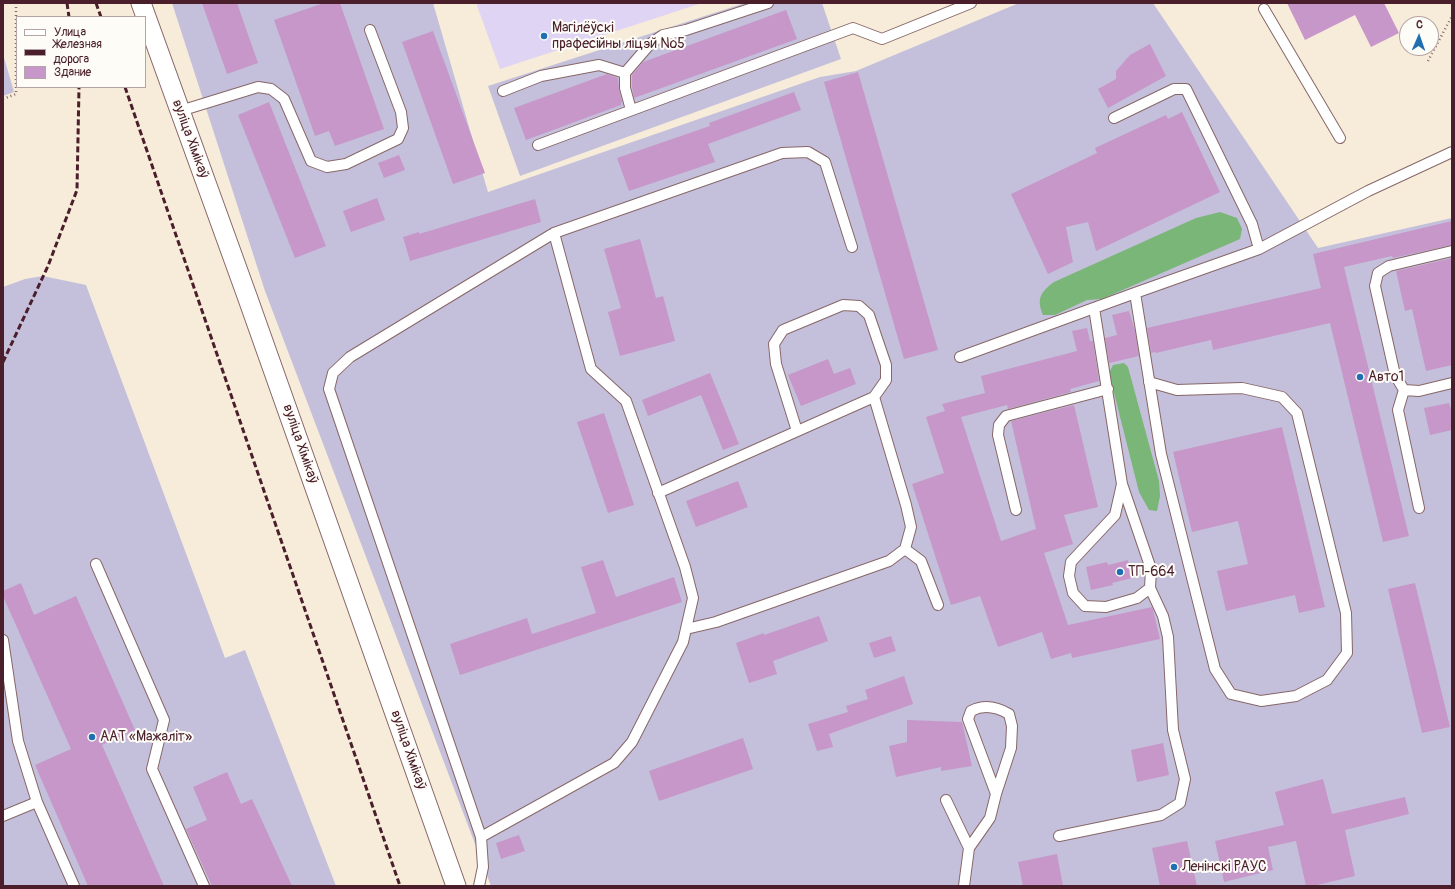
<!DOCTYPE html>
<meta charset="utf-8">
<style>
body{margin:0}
#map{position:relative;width:1455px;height:889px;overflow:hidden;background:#f7ecd9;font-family:Pangolin,sans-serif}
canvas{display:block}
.frame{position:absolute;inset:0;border:4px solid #4a1f2b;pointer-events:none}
.legend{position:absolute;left:16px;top:16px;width:130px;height:72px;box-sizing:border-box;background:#fdfcf7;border:1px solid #b5a4a5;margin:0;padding:5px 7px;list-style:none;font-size:12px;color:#4a1f2b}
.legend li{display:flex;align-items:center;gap:8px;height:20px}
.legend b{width:20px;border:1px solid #b5a4a5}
.north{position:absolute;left:1399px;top:16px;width:40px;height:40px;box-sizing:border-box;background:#fdfcf7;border:1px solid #b5a4a5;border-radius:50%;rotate:2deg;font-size:11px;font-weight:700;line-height:16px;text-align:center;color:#4a1f2b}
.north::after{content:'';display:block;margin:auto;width:14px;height:18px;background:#1f6fb2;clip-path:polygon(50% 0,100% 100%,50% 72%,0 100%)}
</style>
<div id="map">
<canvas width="1455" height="889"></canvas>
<div class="frame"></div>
<ul class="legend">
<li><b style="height:5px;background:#fff"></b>Улица</li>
<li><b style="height:5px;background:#4a1f2b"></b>Железная дорога</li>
<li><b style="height:11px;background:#c697c8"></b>Здание</li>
</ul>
<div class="north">С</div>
</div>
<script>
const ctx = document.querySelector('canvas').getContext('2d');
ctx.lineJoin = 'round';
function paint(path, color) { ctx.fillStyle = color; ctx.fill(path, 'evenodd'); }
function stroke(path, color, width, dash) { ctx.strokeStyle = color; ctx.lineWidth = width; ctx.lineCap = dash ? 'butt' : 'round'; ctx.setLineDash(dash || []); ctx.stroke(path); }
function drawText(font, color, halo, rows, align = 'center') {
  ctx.font = font + ' Pangolin,sans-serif'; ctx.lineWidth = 4; ctx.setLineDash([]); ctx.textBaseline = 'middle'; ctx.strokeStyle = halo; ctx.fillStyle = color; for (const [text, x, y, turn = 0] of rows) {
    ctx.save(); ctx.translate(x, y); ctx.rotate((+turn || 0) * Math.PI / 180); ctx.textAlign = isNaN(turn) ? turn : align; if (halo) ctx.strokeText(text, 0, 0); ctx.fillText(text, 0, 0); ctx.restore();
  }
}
paint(new Path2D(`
 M 476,3 L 702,3 L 500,69 Z`), '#e0d4f4');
paint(new Path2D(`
 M 172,3 L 433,3 L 488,192 L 820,77 L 856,71 L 1019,3 L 1153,3 L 1318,248 L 1452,218 L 1452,886 L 491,886 L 265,291 Z
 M 745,3 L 822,3 L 841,59 L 520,176 L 488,86 Z
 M 3,54 L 14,92 L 3,96 Z
 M 43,276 L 86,285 L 225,658 L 245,650 L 336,886 L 3,886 L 3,287 L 25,279 Z`), '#c4c0db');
paint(new Path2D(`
 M 1220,212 L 1237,218 L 1242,229 L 1240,239 L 1102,299 L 1087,300 L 1055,315 L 1043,315 C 1036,298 1041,292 1054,282 L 1196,218 Z
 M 1124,363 L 1128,367 L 1159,481 L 1160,496 L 1157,511 L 1149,510 L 1139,492 L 1109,373 L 1113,365 Z`), '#79b677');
paint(new Path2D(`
 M 202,3 L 237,3 L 258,63 L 227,74 Z
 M 324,3 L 340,3 L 384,129 L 335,146 L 329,131 L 315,136 L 274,20 Z
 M 1287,3 L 1384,3 L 1399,33 L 1371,47 L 1355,15 L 1305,40 Z
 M 786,10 L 797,39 L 634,98 L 632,87 L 632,75 L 643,62 Z
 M 433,31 L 485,173 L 453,184 L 402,42 Z
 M 1150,44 L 1166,76 L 1108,108 L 1098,89 L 1116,79 L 1116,71 L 1130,55 Z
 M 858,72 L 938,350 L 904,359 L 824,82 Z
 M 607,74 L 618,78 L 619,88 L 622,102 L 621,103 L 621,105 L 526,140 L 514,108 Z
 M 794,92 L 801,110 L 708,144 L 715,162 L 629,191 L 617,158 L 710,126 L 709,123 Z
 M 269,102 L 326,246 L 295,258 L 238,115 Z
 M 1182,112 L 1220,192 L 1096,251 L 1088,222 L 1066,227 L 1073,262 L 1048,274 L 1011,194 L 1097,153 L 1095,148 L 1166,115 L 1168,119 Z
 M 399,155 L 405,170 L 384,178 L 378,163 Z
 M 377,198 L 385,220 L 351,232 L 343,211 Z
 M 535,199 L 541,222 L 410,261 L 403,237 L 419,232 L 419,234 Z
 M 1452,221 L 1452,245 L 1393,258 L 1392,256 L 1344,267 L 1409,536 L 1383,542 L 1330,323 L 1213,350 L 1211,340 L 1156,353 L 1155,352 L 1151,353 L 1147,328 L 1321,288 L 1313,254 Z
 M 640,239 L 656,298 L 663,296 L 675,341 L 620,356 L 608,312 L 621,308 L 604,249 Z
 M 1452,258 L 1452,365 L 1426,371 L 1412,309 L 1405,311 L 1396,271 Z
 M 1129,311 L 1135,331 L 1139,356 L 1109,363 L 1105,338 L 1117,335 L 1112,315 Z
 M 1087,328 L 1090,341 L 1093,341 L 1099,381 L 1070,389 L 1071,392 L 1008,409 L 1007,405 L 961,417 L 1001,541 L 1036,529 L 1011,421 L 1074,405 L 1098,507 L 1064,515 L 1073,544 L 1044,553 L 1068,625 L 1152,607 L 1153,610 L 1160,639 L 1072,658 L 1071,653 L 1051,659 L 1042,632 L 998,647 L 980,596 L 951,605 L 912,484 L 944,473 L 926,417 L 945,411 L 942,404 L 985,393 L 981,376 L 1077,351 L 1072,331 Z
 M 828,359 L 834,374 L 850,368 L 856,384 L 801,406 L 788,375 Z
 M 710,373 L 739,444 L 723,450 L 701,395 L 648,416 L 642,400 Z
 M 1449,403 L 1452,413 L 1452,430 L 1430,435 L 1424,408 Z
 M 604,413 L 634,505 L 608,513 L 577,422 Z
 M 1282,427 L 1325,607 L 1299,613 L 1295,595 L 1226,611 L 1217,571 L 1248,564 L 1238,521 L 1192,532 L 1173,452 Z
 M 738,481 L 748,507 L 696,527 L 686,501 Z
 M 603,560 L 616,597 L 674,577 L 682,602 L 460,675 L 450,644 L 527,618 L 532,634 L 596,613 L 581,567 Z
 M 1128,560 L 1132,578 L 1112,583 L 1113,585 L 1091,590 L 1086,567 L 1107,562 L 1108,565 Z
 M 21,583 L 34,615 L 76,596 L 135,730 L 102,745 L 164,886 L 88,886 L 35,765 L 71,749 L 3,596 L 3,591 Z
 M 1415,583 L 1450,727 L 1422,733 L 1388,589 Z
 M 819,616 L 828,641 L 773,661 L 777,674 L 749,683 L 736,643 L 764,633 L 764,635 Z
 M 891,636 L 896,651 L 874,658 L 869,643 Z
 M 904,676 L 913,704 L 829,734 L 833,747 L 817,751 L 808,724 L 848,712 L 846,706 L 868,699 L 865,690 Z
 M 907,720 L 962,722 L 972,766 L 941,771 L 941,767 L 896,777 L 889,746 L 907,742 Z
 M 743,738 L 753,769 L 659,801 L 649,771 Z
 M 1163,743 L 1169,775 L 1137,782 L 1131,750 Z
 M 227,772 L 241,804 L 252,799 L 292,886 L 212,886 L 186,829 L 207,820 L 193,787 Z
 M 1323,779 L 1332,814 L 1405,797 L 1409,814 L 1345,830 L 1355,876 L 1313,886 L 1306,886 L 1296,841 L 1268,847 L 1273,870 L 1224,882 L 1215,841 L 1284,825 L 1275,792 Z
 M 519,835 L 525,851 L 501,859 L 496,843 Z
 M 1187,841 L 1197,886 L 1160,886 L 1152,848 Z
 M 1057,854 L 1063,886 L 1023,886 L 1018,862 Z`), '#c697c8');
const service = new Path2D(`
 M 1264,9 L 1340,138
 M 503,91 L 541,76 L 599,65 L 625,73
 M 631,110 L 625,88 L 625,73 L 650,44 L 663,35 L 686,30 L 768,3
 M 180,111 L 258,87 L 271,89 L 284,99 L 311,161 L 327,167 L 346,164 L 398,139 L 403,128 L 401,112 L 370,30
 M 1114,118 L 1174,89 L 1186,89 L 1252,224 L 1259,249
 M 538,145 L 853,28 L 882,39 L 971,3
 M 1452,251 L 1389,266 L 1378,273 L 1375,286 L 1395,375 L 1404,390 L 1419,391 L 1452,383
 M 1135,293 L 1161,454 L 1215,669 L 1231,694 L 1261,701 L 1296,696 L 1327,680 L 1347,653 L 1346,613 L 1297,413 L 1282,397 L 1242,388 L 1177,390 L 1149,382
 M 1094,308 L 1122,484 L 1115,515 L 1071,562 L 1069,576 L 1073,593 L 1085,606 L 1106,607 L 1137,598 L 1150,588 L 1151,569 L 1122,484
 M 960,357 L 1135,293 L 1259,249 L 1368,191 L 1452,152
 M 1404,390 L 1398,410 L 1419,508
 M 658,493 L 874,397 L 886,380 L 886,365 L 869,315 L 859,306 L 843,305 L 783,330 L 774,344 L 776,364 L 797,431
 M 1016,510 L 998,435 L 999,425 L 1006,416 L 1108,389
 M 905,549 L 921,561 L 938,605
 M 96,564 L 164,720 L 152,769 L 204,886
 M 686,629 L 716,622 L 889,561 L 905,549 L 911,527 L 906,505 L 874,397
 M 3,640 L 18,741 L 37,802
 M 946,800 L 969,848
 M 3,816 L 37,802 L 74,886
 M 1059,836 L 1161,815 L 1180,803 L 1185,779 L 1173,730 L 1168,637 L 1163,616 L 1150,588
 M 481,837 L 614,763 L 632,742 L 683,642 L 693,598 L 685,567 L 626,401 L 591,369 L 554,233
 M 479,886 L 483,867 L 481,837 L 329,389 L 333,373 L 350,357 L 554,233 L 782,153 L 808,152 L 825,162 L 852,247
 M 964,886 L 969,848 L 990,818 L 996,794 L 1011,748 L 1012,726 L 1009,714 C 997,707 984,704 971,711 L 968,719 L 996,794`);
const minor = new Path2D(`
 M 141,3 L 247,296 L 456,886`);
stroke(service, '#876768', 12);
stroke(minor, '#876768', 21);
stroke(new Path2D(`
 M 1428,61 L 1452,16
 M 3,99 L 16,94 L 16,3`), '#876768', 2.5, [1, 3]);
stroke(service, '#fff', 10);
stroke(minor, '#fff', 19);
stroke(new Path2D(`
 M 67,3 L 69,17
 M 96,3 L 101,17
 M 125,87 L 400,886
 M 3,362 L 48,266 L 77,190 L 79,87`), '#4a1f2b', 3, [6, 3]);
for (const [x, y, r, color] of [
 [544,36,4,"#1f6fb2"],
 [1360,377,4,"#1f6fb2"],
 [1120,572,4,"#1f6fb2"],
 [92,737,4,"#1f6fb2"],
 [1174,867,4,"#1f6fb2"]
]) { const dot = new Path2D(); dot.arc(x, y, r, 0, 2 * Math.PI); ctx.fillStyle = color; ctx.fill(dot); stroke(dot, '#fdfcf7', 1.5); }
drawText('14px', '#4a1f2b', '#fdfcf7', [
 ["Магілёўскі",552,28],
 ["прафесійны ліцэй №5",552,44],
 ["Авто1",1368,377],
 ["ТП-664",1128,572],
 ["ААТ «Мажаліт»",100,737],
 ["Ленінскі РАУС",1182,867]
], 'left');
drawText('14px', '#4a1f2b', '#fdfcf7', [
 ["вуліца Хімікаў",190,139,70],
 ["вуліца Хімікаў",300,444,71],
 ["вуліца Хімікаў",408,750,71]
]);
</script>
